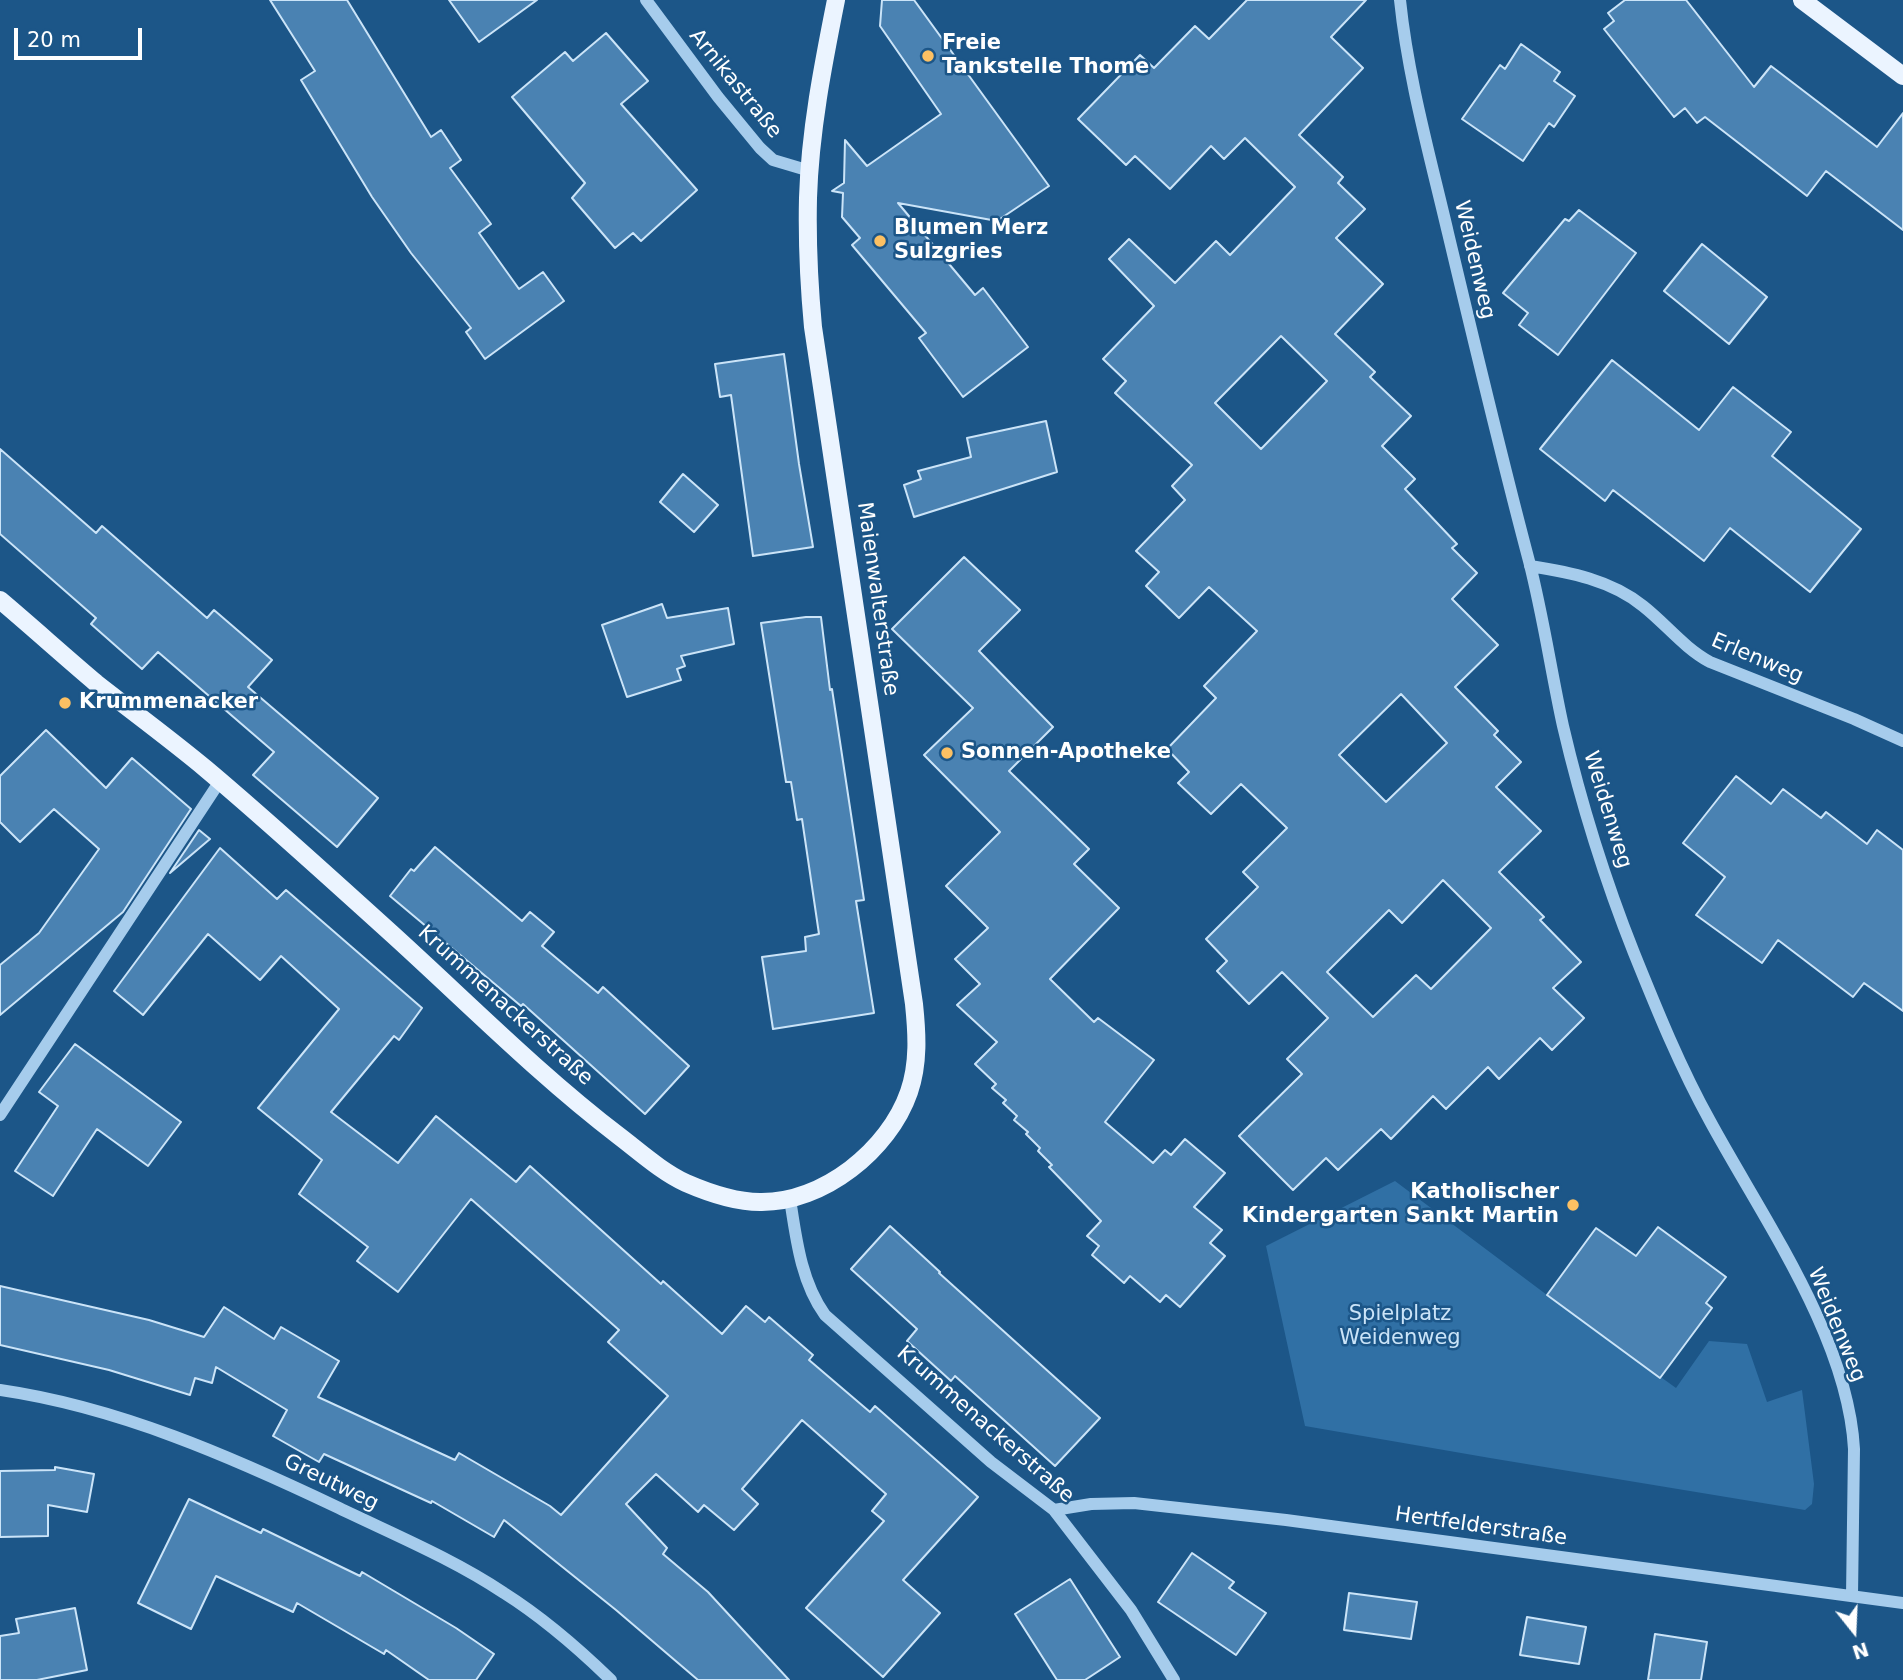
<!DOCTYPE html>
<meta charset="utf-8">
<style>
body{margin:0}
#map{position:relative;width:1903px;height:1680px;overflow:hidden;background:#1c5688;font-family:"DejaVu Sans",sans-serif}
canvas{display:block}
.north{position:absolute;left:1819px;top:1596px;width:70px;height:70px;-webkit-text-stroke:5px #1c5688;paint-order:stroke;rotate:162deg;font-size:19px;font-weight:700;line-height:28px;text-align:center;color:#fff}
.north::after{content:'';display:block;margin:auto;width:24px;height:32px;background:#fff;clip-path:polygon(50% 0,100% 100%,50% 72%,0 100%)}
.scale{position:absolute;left:14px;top:28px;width:128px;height:32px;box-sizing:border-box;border:4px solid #fff;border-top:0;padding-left:9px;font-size:21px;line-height:24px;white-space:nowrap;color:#fff;-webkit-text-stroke:5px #1c5688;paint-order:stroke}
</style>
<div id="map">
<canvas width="1903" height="1680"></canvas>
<div class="north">N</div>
<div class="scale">20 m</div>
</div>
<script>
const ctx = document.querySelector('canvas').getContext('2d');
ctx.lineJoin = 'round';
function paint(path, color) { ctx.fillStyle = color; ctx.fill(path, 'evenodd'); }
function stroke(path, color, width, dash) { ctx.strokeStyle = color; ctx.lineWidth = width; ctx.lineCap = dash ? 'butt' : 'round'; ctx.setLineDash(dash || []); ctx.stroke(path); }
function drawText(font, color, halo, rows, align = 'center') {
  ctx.font = font + ' "DejaVu Sans",sans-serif'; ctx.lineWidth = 5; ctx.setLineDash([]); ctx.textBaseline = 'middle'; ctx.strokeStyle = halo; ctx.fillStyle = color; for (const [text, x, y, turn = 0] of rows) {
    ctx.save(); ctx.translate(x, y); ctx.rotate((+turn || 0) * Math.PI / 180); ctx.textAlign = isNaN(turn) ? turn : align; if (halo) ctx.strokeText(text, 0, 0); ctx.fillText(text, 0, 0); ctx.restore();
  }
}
paint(new Path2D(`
 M 1395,1181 L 1547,1295 L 1676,1388 L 1709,1341 L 1747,1344 L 1767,1402 L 1802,1390 L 1814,1484 L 1812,1504 L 1805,1510 L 1490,1458 L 1305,1426 L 1266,1246 Z`), '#3070a5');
const building = new Path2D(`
 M 270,0 L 347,0 L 431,137 L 441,130 L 461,160 L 450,168 L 491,224 L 479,233 L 519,289 L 543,272 L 564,301 L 485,359 L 466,332 L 471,328 L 411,253 L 372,197 L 301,80 L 315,71 Z
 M 449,0 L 537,0 L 479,42 Z
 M 882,0 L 914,0 L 1049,186 L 997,221 L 898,203 L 975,295 L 983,288 L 1028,347 L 963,397 L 919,338 L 926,333 L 852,245 L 860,238 L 842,217 L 843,193 L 832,191 L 844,183 L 845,140 L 867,166 L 941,114 L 880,26 Z
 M 1247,0 L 1366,0 L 1331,37 L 1363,68 L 1299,135 L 1343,177 L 1338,183 L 1365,209 L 1336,238 L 1383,284 L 1335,334 L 1375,372 L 1370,377 L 1411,416 L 1382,446 L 1415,479 L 1405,489 L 1457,544 L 1452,548 L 1477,573 L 1452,599 L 1498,645 L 1455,687 L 1498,731 L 1494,735 L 1521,762 L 1496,787 L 1541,831 L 1499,872 L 1544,917 L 1540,920 L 1581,962 L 1553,988 L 1584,1018 L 1552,1050 L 1540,1038 L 1499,1079 L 1488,1067 L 1446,1109 L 1433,1096 L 1391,1139 L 1381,1129 L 1338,1170 L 1326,1158 L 1293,1190 L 1239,1136 L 1302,1074 L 1287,1059 L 1328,1018 L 1282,972 L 1249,1004 L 1217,971 L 1227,961 L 1206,939 L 1258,887 L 1243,872 L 1287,828 L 1241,784 L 1211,814 L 1178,783 L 1189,772 L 1167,749 L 1216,698 L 1204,686 L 1257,631 L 1209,587 L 1179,618 L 1146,586 L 1159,572 L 1136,551 L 1185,500 L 1172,486 L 1192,465 L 1115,393 L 1126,381 L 1103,359 L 1154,306 L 1109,259 L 1129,239 L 1175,283 L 1216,241 L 1230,255 L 1295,187 L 1245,138 L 1224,159 L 1211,146 L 1170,189 L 1135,156 L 1126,165 L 1078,119 L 1140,55 L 1154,68 L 1195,26 L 1209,39 ZM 1281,336 L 1327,381 L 1261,449 L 1215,403 ZM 1401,694 L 1447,743 L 1386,802 L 1339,755 ZM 1443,880 L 1491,928 L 1431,989 L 1416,975 L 1373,1017 L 1327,972 L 1389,910 L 1402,923 Z
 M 1625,0 L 1686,0 L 1754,87 L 1771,66 L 1877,147 L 1903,113 L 1903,230 L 1826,171 L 1807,196 L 1705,117 L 1697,123 L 1685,108 L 1674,117 L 1604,29 L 1614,21 L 1608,13 Z
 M 606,33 L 648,81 L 621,104 L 697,190 L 641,241 L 633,233 L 615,248 L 572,198 L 585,183 L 512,97 L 565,52 L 573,61 Z
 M 1521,44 L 1560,72 L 1554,81 L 1575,96 L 1554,127 L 1549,123 L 1523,161 L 1462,119 L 1500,65 L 1505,69 Z
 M 1579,210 L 1636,253 L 1558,355 L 1519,325 L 1528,313 L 1503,293 L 1565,219 L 1569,221 Z
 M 1702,244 L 1767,297 L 1729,344 L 1664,291 Z
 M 784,354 L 799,464 L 813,547 L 753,556 L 731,395 L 720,397 L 715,364 Z
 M 1612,360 L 1699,430 L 1733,387 L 1791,432 L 1772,456 L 1861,529 L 1810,592 L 1730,528 L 1704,561 L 1613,490 L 1605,501 L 1540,449 Z
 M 1046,421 L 1057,472 L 914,517 L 904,485 L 921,479 L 918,471 L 971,457 L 967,438 Z
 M 0,449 L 96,533 L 102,526 L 207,618 L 214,610 L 272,660 L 248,687 L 378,798 L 337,847 L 253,775 L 274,752 L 158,652 L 142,669 L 91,624 L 96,618 L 0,534 Z
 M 683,474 L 718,505 L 694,532 L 660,502 Z
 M 964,557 L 1020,610 L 979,651 L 1053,727 L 1009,771 L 1089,849 L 1074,864 L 1119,908 L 1050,979 L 1094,1022 L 1098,1018 L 1154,1060 L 1105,1122 L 1153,1163 L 1165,1150 L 1171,1155 L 1185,1139 L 1225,1173 L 1194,1207 L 1222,1230 L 1210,1243 L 1225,1256 L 1180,1307 L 1166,1295 L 1160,1302 L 1130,1276 L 1124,1283 L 1092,1255 L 1099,1246 L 1087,1236 L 1101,1221 L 1049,1167 L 1052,1165 L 1038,1151 L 1040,1148 L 1026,1134 L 1028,1132 L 1014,1120 L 1017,1116 L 1003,1103 L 1006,1100 L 992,1088 L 996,1084 L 975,1064 L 997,1042 L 957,1005 L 980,984 L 955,959 L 988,928 L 946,886 L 1000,832 L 924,755 L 973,708 L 892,629 Z
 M 662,604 L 667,618 L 728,608 L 734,644 L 681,656 L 685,666 L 677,669 L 681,680 L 627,697 L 602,625 Z
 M 806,617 L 821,617 L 830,690 L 832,689 L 864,900 L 856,901 L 874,1013 L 773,1029 L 762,957 L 806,951 L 805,937 L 819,934 L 802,819 L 797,820 L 791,782 L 786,782 L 761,623 Z
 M 46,730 L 106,788 L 132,758 L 191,809 L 123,912 L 0,1015 L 0,965 L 39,933 L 99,849 L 54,809 L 20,842 L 0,822 L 0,776 Z
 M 1736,776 L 1771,804 L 1783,789 L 1821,818 L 1826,812 L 1867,844 L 1877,830 L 1903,850 L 1903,1011 L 1864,983 L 1853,997 L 1778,940 L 1762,963 L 1696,915 L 1725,877 L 1683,843 Z
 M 199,830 L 210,839 L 170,873 Z
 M 435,847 L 522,921 L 530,912 L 554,932 L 542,946 L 598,993 L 603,987 L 689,1066 L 645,1114 L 523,1004 L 521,1006 L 390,896 L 411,869 L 414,871 Z
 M 220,848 L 277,899 L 286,890 L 422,1008 L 399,1040 L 394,1036 L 331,1112 L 398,1163 L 436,1116 L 516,1182 L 530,1166 L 661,1284 L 663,1281 L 722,1334 L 746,1306 L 765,1322 L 769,1317 L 813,1355 L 809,1360 L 870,1412 L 875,1406 L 978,1497 L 903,1580 L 940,1613 L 883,1677 L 806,1608 L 884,1521 L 872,1511 L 886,1494 L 802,1420 L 742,1489 L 758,1504 L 734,1530 L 704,1505 L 698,1512 L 656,1474 L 626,1504 L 667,1548 L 663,1554 L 708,1592 L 789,1680 L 698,1680 L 616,1610 L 504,1520 L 494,1537 L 432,1501 L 431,1503 L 324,1454 L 319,1462 L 273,1436 L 287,1410 L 216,1367 L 212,1383 L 195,1378 L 190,1395 L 109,1370 L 0,1345 L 0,1286 L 149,1320 L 204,1337 L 224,1307 L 274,1339 L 281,1327 L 339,1361 L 318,1397 L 455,1460 L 459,1453 L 550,1506 L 561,1515 L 668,1396 L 608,1342 L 619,1330 L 471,1199 L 398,1292 L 357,1261 L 368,1247 L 299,1194 L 322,1160 L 258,1108 L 339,1009 L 281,956 L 260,980 L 208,934 L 143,1015 L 114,991 Z
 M 75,1044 L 181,1122 L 148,1166 L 97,1129 L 53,1196 L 15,1171 L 58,1106 L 39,1092 Z
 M 890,1226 L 940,1272 L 939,1273 L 1100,1418 L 1055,1466 L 955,1376 L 951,1381 L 907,1341 L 917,1329 L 851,1269 Z
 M 1658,1227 L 1726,1277 L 1706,1303 L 1712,1308 L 1660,1378 L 1547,1295 L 1596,1228 L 1636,1256 Z
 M 55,1467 L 94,1474 L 87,1512 L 48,1505 L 48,1536 L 0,1537 L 0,1471 L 55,1470 Z
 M 189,1499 L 261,1533 L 263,1529 L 360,1576 L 362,1572 L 456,1628 L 494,1654 L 476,1680 L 429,1680 L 386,1650 L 384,1654 L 297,1603 L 293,1612 L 216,1576 L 191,1629 L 138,1603 Z
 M 1192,1553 L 1234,1582 L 1229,1588 L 1266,1613 L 1236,1655 L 1158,1602 Z
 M 1070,1579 L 1120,1657 L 1085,1680 L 1057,1680 L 1015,1614 Z
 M 1349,1593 L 1417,1602 L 1411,1639 L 1344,1630 Z
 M 75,1608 L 87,1670 L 37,1680 L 0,1680 L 0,1636 L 19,1633 L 16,1619 Z
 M 1527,1617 L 1586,1627 L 1579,1664 L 1520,1655 Z
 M 1655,1634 L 1707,1642 L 1701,1680 L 1648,1680 Z`);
paint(building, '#4a82b2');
stroke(building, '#cbe4f8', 2);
stroke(new Path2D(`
 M 646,0 L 718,97 L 760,148 L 773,160 L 810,171
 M 1400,0 C 1408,78 1430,156 1448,233 C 1474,342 1500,452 1529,561 C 1543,615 1551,671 1563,726 C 1581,803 1605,880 1634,953 C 1657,1010 1680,1067 1710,1121 C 1762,1217 1848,1337 1854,1449 L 1852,1596
 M 1530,566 C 1569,572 1611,580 1643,606 C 1666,624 1684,648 1710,662 L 1854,719 L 1903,741
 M 0,1115 L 220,781
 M 790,1199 C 796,1238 801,1282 825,1315 L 991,1462 L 1054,1510 L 1131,1610 L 1174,1680
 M 0,1390 C 118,1407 232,1457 339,1508 C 395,1535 453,1559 504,1593 C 542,1617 578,1648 611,1680
 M 1054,1510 L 1091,1504 L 1134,1503 L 1286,1520 L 1903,1603`), '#a6ccec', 12);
stroke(new Path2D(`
 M 1802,0 L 1903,76
 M 0,600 C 32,627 64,656 96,683 C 133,712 170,739 206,769 C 269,822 330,878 391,933 C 466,1001 538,1074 619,1136 C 640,1152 662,1172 686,1183 C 709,1193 734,1202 760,1202 C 823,1203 889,1150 909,1092 C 919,1063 917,1033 914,1004 L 813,327 C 809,284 807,241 808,198 C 810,131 823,65 836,0`), '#ebf4ff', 18);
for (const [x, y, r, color] of [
 [928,56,7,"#fcc063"],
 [880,241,7,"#fcc063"],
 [65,703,7,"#fcc063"],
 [947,753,7,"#fcc063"],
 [1573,1205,7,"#fcc063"]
]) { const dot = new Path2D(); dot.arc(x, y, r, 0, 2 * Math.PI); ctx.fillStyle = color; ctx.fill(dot); stroke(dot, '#1c5688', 2.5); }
drawText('bold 21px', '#fff', '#1c5688', [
 ["Freie",942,44],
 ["Tankstelle Thome",942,68],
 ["Blumen Merz",894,229],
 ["Sulzgries",894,253],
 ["Krummenacker",79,703],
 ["Sonnen-Apotheke",961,753],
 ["Katholischer",1559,1193,"right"],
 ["Kindergarten Sankt Martin",1559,1217,"right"]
], 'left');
drawText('21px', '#fff', '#1c5688', [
 ["Arnikastraße",735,84,51],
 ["Weidenweg",1474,260,77],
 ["Maienwalterstraße",877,599,82],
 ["Erlenweg",1757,659,23],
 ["Weidenweg",1607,810,73],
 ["Krummenackerstraße",505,1006,42],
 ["Weidenweg",1836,1325,68],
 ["Krummenackerstraße",985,1425,41],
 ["Greutweg",331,1483,26],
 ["Hertfelderstraße",1481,1527,8]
]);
drawText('21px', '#cbe4f8', '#1c5688', [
 ["Spielplatz",1400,1315],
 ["Weidenweg",1400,1339]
]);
</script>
